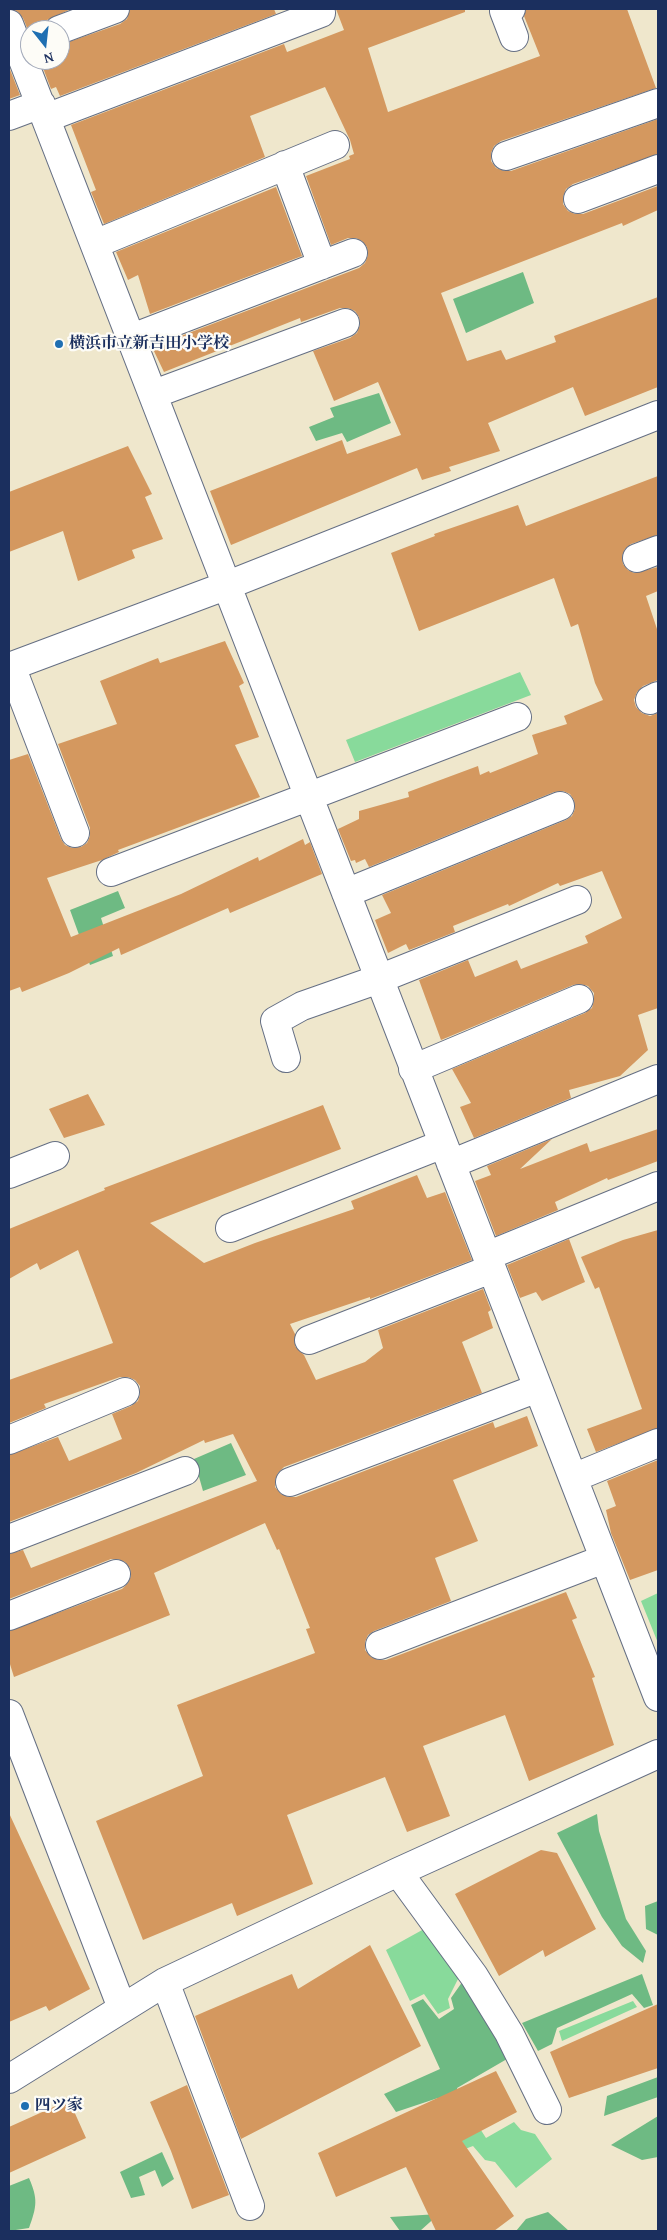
<!DOCTYPE html>
<meta charset="utf-8">
<style>
body{margin:0}
#map{position:relative;width:667px;height:2240px;overflow:hidden;background:#efe7cc;font-family:"Gentium Book Plus",serif}
canvas{display:block}
.frame{position:absolute;inset:0;border:10px solid #1b2f5e;pointer-events:none}
.north{position:absolute;left:20px;top:20px;width:50px;height:50px;box-sizing:border-box;background:#fdfcf7;border:1px solid #a3aaba;border-radius:50%;rotate:164deg;font-size:14px;font-weight:700;line-height:20px;text-align:center;color:#1b2f5e}
.north::after{content:'';display:block;margin:auto;width:18px;height:22px;background:#1f6fb2;clip-path:polygon(50% 0,100% 100%,50% 72%,0 100%)}
</style>
<div id="map">
<canvas width="667" height="2240"></canvas>
<div class="frame"></div>
<div class="north">N</div>
</div>
<script>
const ctx = document.querySelector('canvas').getContext('2d');
ctx.lineJoin = 'round';
function paint(path, color) { ctx.fillStyle = color; ctx.fill(path, 'evenodd'); }
function stroke(path, color, width, dash) { ctx.strokeStyle = color; ctx.lineWidth = width; ctx.lineCap = dash ? 'butt' : 'round'; ctx.setLineDash(dash || []); ctx.stroke(path); }
function drawText(font, color, halo, rows, align = 'center') {
  ctx.font = font + ' "Gentium Book Plus","Noto Serif JP",serif'; ctx.lineWidth = 4.5; ctx.setLineDash([]); ctx.textBaseline = 'middle'; ctx.strokeStyle = halo; ctx.fillStyle = color; for (const [text, x, y, turn = 0] of rows) {
    ctx.save(); ctx.translate(x, y); ctx.rotate((+turn || 0) * Math.PI / 180); ctx.textAlign = isNaN(turn) ? turn : align; if (halo) ctx.strokeText(text, 0, 0); ctx.fillText(text, 0, 0); ctx.restore();
  }
}
paint(new Path2D(`
 M 520,672 L 531,695 L 355,762 L 346,740 Z
 M 658,1593 L 658,1643 L 641,1601 Z
 M 424,1929 L 460,1975 L 448,1999 L 450,2008 L 438,2014 L 424,1994 L 410,2001 L 386,1950 Z
 M 633,2001 L 637,2007 L 562,2041 L 559,2031 Z
 M 514,2122 L 521,2130 L 535,2134 L 552,2159 L 516,2188 L 495,2162 L 485,2160 L 473,2146 L 465,2149 L 460,2137 L 477,2124 L 486,2138 Z`), '#88da9b');
paint(new Path2D(`
 M 523,272 L 534,303 L 466,333 L 453,299 Z
 M 379,393 L 391,423 L 347,442 L 342,433 L 316,441 L 309,427 L 334,417 L 330,408 Z
 M 118,891 L 125,908 L 101,918 L 113,956 L 90,965 L 70,910 Z
 M 231,1443 L 246,1475 L 203,1491 L 194,1459 Z
 M 597,1814 L 599,1831 L 626,1919 L 646,1951 L 643,1963 L 622,1946 L 602,1917 L 557,1833 Z
 M 658,1901 L 658,1935 L 646,1929 L 645,1906 Z
 M 642,1974 L 653,2005 L 644,2008 L 632,1994 L 557,2028 L 552,2044 L 538,2051 L 522,2023 Z
 M 465,1978 L 507,2059 L 457,2088 L 460,2100 L 443,2105 L 438,2098 L 396,2112 L 384,2094 L 440,2069 L 411,2005 L 423,1999 L 439,2019 L 454,2009 L 451,1998 Z
 M 658,2077 L 658,2097 L 604,2116 L 607,2096 Z
 M 658,2116 L 658,2157 L 642,2160 L 611,2145 Z
 M 162,2152 L 174,2179 L 162,2187 L 155,2170 L 139,2177 L 145,2195 L 131,2198 L 120,2172 Z
 M 29,2178 C 38,2199 37,2206 29,2228 L 9,2231 L 9,2186 Z
 M 548,2212 L 569,2231 L 516,2231 L 526,2219 Z
 M 439,2214 L 420,2231 L 400,2231 L 390,2217 Z`), '#6eba83');
paint(new Path2D(`
 M 12,9 L 71,9 L 47,20 L 44,30 L 30,30 L 30,35 L 23,18 L 18,12 Z
 M 130,9 L 274,9 L 276,14 L 60,96 L 56,87 L 51,89 L 40,60 L 60,60 L 60,45 L 120,24 L 127,19 Z
 M 336,9 L 465,9 L 465,12 L 368,48 L 388,112 L 540,56 L 524,16 L 526,9 L 627,9 L 656,88 L 501,141 L 494,146 L 491,153 L 491,161 L 496,168 L 504,171 L 511,171 L 658,119 L 658,154 L 573,184 L 566,189 L 563,197 L 563,204 L 568,211 L 575,214 L 583,214 L 658,186 L 658,210 L 623,226 L 622,223 L 441,293 L 467,361 L 501,350 L 506,360 L 556,342 L 554,336 L 658,297 L 658,387 L 585,416 L 573,387 L 488,423 L 500,451 L 449,467 L 451,471 L 422,480 L 417,468 L 231,545 L 210,491 L 342,440 L 347,454 L 401,435 L 378,382 L 334,401 L 313,351 L 350,338 L 357,333 L 360,325 L 359,317 L 355,311 L 348,308 L 340,308 L 301,322 L 300,318 L 164,372 L 152,347 L 359,268 L 365,263 L 368,255 L 367,247 L 362,241 L 356,238 L 348,238 L 331,245 L 306,176 L 350,159 L 349,156 L 354,154 L 350,140 L 325,87 L 250,116 L 265,157 L 104,224 L 91,192 L 96,190 L 71,125 L 284,44 L 287,52 L 344,30 Z
 M 9,67 L 20,95 L 9,99 Z
 M 276,187 L 302,256 L 150,314 L 138,275 L 128,280 L 116,252 Z
 M 128,446 L 152,494 L 145,497 L 163,539 L 132,550 L 135,558 L 78,581 L 63,531 L 9,552 L 9,492 Z
 M 658,476 L 658,535 L 631,544 L 625,549 L 622,556 L 623,564 L 628,570 L 634,573 L 658,567 L 658,591 L 646,596 L 658,632 L 658,680 L 643,686 L 637,692 L 634,700 L 636,707 L 642,713 L 650,716 L 658,713 L 658,1008 L 638,1015 L 648,1050 L 620,1076 L 569,1090 L 571,1098 L 474,1138 L 460,1107 L 471,1103 L 452,1069 L 585,1013 L 592,1008 L 594,1000 L 594,993 L 588,986 L 580,984 L 573,985 L 441,1040 L 419,980 L 468,960 L 475,977 L 517,960 L 521,969 L 588,943 L 585,936 L 622,918 L 602,871 L 560,886 L 558,883 L 509,906 L 508,904 L 453,926 L 455,932 L 409,950 L 406,944 L 388,953 L 375,920 L 391,913 L 382,895 L 566,820 L 572,816 L 575,809 L 574,800 L 570,794 L 563,791 L 554,792 L 369,867 L 365,859 L 356,863 L 355,860 L 351,861 L 338,829 L 359,819 L 359,811 L 409,797 L 408,792 L 478,766 L 480,775 L 489,771 L 490,773 L 538,754 L 532,735 L 567,724 L 564,716 L 603,700 L 595,683 L 578,624 L 571,627 L 554,578 L 419,631 L 391,553 L 435,536 L 434,534 L 518,505 L 526,526 Z
 M 225,641 L 244,683 L 239,686 L 259,737 L 235,745 L 260,797 L 118,850 L 119,852 L 102,860 L 47,878 L 71,937 L 181,894 L 258,857 L 259,861 L 303,839 L 305,845 L 310,842 L 322,874 L 230,913 L 228,908 L 121,955 L 119,948 L 69,973 L 22,992 L 20,987 L 9,991 L 9,760 L 28,754 L 61,839 L 65,845 L 72,848 L 81,847 L 87,843 L 90,836 L 90,828 L 58,744 L 117,724 L 100,681 L 158,658 L 160,663 Z
 M 88,1094 L 105,1125 L 64,1138 L 49,1109 Z
 M 323,1105 L 341,1149 L 150,1223 L 204,1263 L 255,1243 L 354,1209 L 351,1201 L 417,1175 L 427,1198 L 445,1192 L 472,1260 L 370,1299 L 370,1297 L 290,1324 L 295,1334 L 295,1346 L 304,1355 L 316,1380 L 365,1362 L 383,1348 L 378,1330 L 483,1289 L 491,1310 L 488,1312 L 493,1328 L 462,1342 L 482,1393 L 284,1467 L 278,1473 L 275,1480 L 275,1487 L 281,1494 L 288,1497 L 296,1497 L 493,1422 L 495,1428 L 527,1416 L 538,1446 L 453,1480 L 478,1541 L 435,1558 L 451,1601 L 374,1631 L 368,1635 L 365,1642 L 365,1650 L 371,1657 L 378,1660 L 386,1660 L 566,1592 L 577,1618 L 572,1620 L 595,1677 L 592,1678 L 614,1745 L 529,1781 L 505,1715 L 423,1746 L 450,1816 L 407,1832 L 385,1777 L 287,1815 L 313,1884 L 237,1916 L 232,1903 L 143,1940 L 96,1821 L 203,1776 L 177,1705 L 315,1653 L 306,1629 L 310,1628 L 279,1549 L 277,1550 L 265,1523 L 154,1573 L 170,1615 L 14,1677 L 9,1661 L 9,1631 L 122,1589 L 128,1583 L 131,1576 L 130,1568 L 125,1562 L 118,1559 L 111,1559 L 9,1599 L 9,1554 L 23,1550 L 31,1568 L 257,1481 L 233,1434 L 205,1443 L 204,1440 L 136,1473 L 9,1522 L 9,1455 L 58,1437 L 69,1461 L 122,1439 L 112,1414 L 131,1406 L 138,1401 L 140,1394 L 140,1386 L 135,1380 L 128,1377 L 120,1377 L 44,1404 L 46,1408 L 9,1423 L 9,1380 L 113,1343 L 78,1250 L 40,1270 L 37,1263 L 9,1279 L 9,1229 L 105,1190 L 104,1188 Z
 M 658,1129 L 658,1161 L 608,1180 L 607,1178 L 555,1202 L 558,1210 L 496,1236 L 475,1181 L 491,1175 L 487,1166 L 552,1139 L 520,1169 L 587,1143 L 590,1152 Z
 M 658,1230 L 658,1428 L 596,1452 L 587,1429 L 642,1409 L 599,1287 L 595,1289 L 581,1257 L 623,1240 Z
 M 569,1239 L 585,1282 L 542,1301 L 536,1292 L 520,1298 L 507,1265 Z
 M 658,1460 L 658,1570 L 630,1580 L 611,1533 L 606,1510 L 616,1506 L 607,1481 Z
 M 9,1813 L 90,1989 L 49,2011 L 46,2006 L 9,2022 Z
 M 541,1850 L 557,1853 L 596,1929 L 545,1957 L 543,1950 L 499,1976 L 455,1894 Z
 M 370,1945 L 421,2046 L 241,2139 L 195,2016 L 292,1974 L 298,1989 Z
 M 658,2004 L 658,2068 L 569,2098 L 550,2052 Z
 M 496,2071 L 517,2112 L 462,2141 L 514,2216 L 494,2231 L 436,2231 L 406,2167 L 336,2197 L 318,2153 Z
 M 187,2085 L 229,2195 L 192,2209 L 171,2151 L 150,2102 Z
 M 69,2100 L 86,2138 L 9,2173 L 9,2127 Z`), '#d4985f');
const minor = new Path2D(`
 M 511,9 L 504,11 L 514,37
 M 9,24 L 658,1697
 M 59,30 L 115,9
 M 9,116 L 41,104
 M 46,118 L 321,13
 M 506,156 L 658,103
 M 285,165 L 322,265
 M 578,199 L 658,169
 M 95,244 L 335,145
 M 132,338 L 353,253
 M 154,394 L 345,323
 M 637,558 L 658,550
 M 11,666 L 75,833
 M 9,667 L 228,585 L 658,415
 M 650,700 L 658,696
 M 111,872 L 517,717
 M 346,893 L 560,806
 M 286,1058 L 275,1021 L 302,1006 L 379,979 L 577,900
 M 413,1069 L 579,999
 M 451,1164 L 658,1079
 M 9,1174 L 55,1156
 M 230,1228 L 443,1144
 M 487,1256 L 658,1186
 M 309,1340 L 491,1269
 M 9,1440 L 125,1392
 M 573,1478 L 658,1443
 M 290,1482 L 538,1388
 M 9,1539 L 185,1471
 M 9,1616 L 116,1574
 M 380,1645 L 604,1559
 M 9,1714 L 122,2008
 M 398,1872 L 474,1976 L 509,2033 L 547,2110
 M 165,1982 L 250,2206
 M 9,2079 L 165,1982 L 398,1872 L 658,1754`);
stroke(minor, '#656f84', 30);
stroke(minor, '#fff', 28);
for (const [x, y, r, color] of [
 [59,344,5,"#1f6fb2"],
 [25,2106,5,"#1f6fb2"]
]) { const dot = new Path2D(); dot.arc(x, y, r, 0, 2 * Math.PI); ctx.fillStyle = color; ctx.fill(dot); stroke(dot, '#fdfcf7', 2); }
drawText('bold 16px', '#1b2f5e', '#fdfcf7', [
 ["横浜市立新吉田小学校",69,344],
 ["四ツ家",35,2106]
], 'left');
</script>
